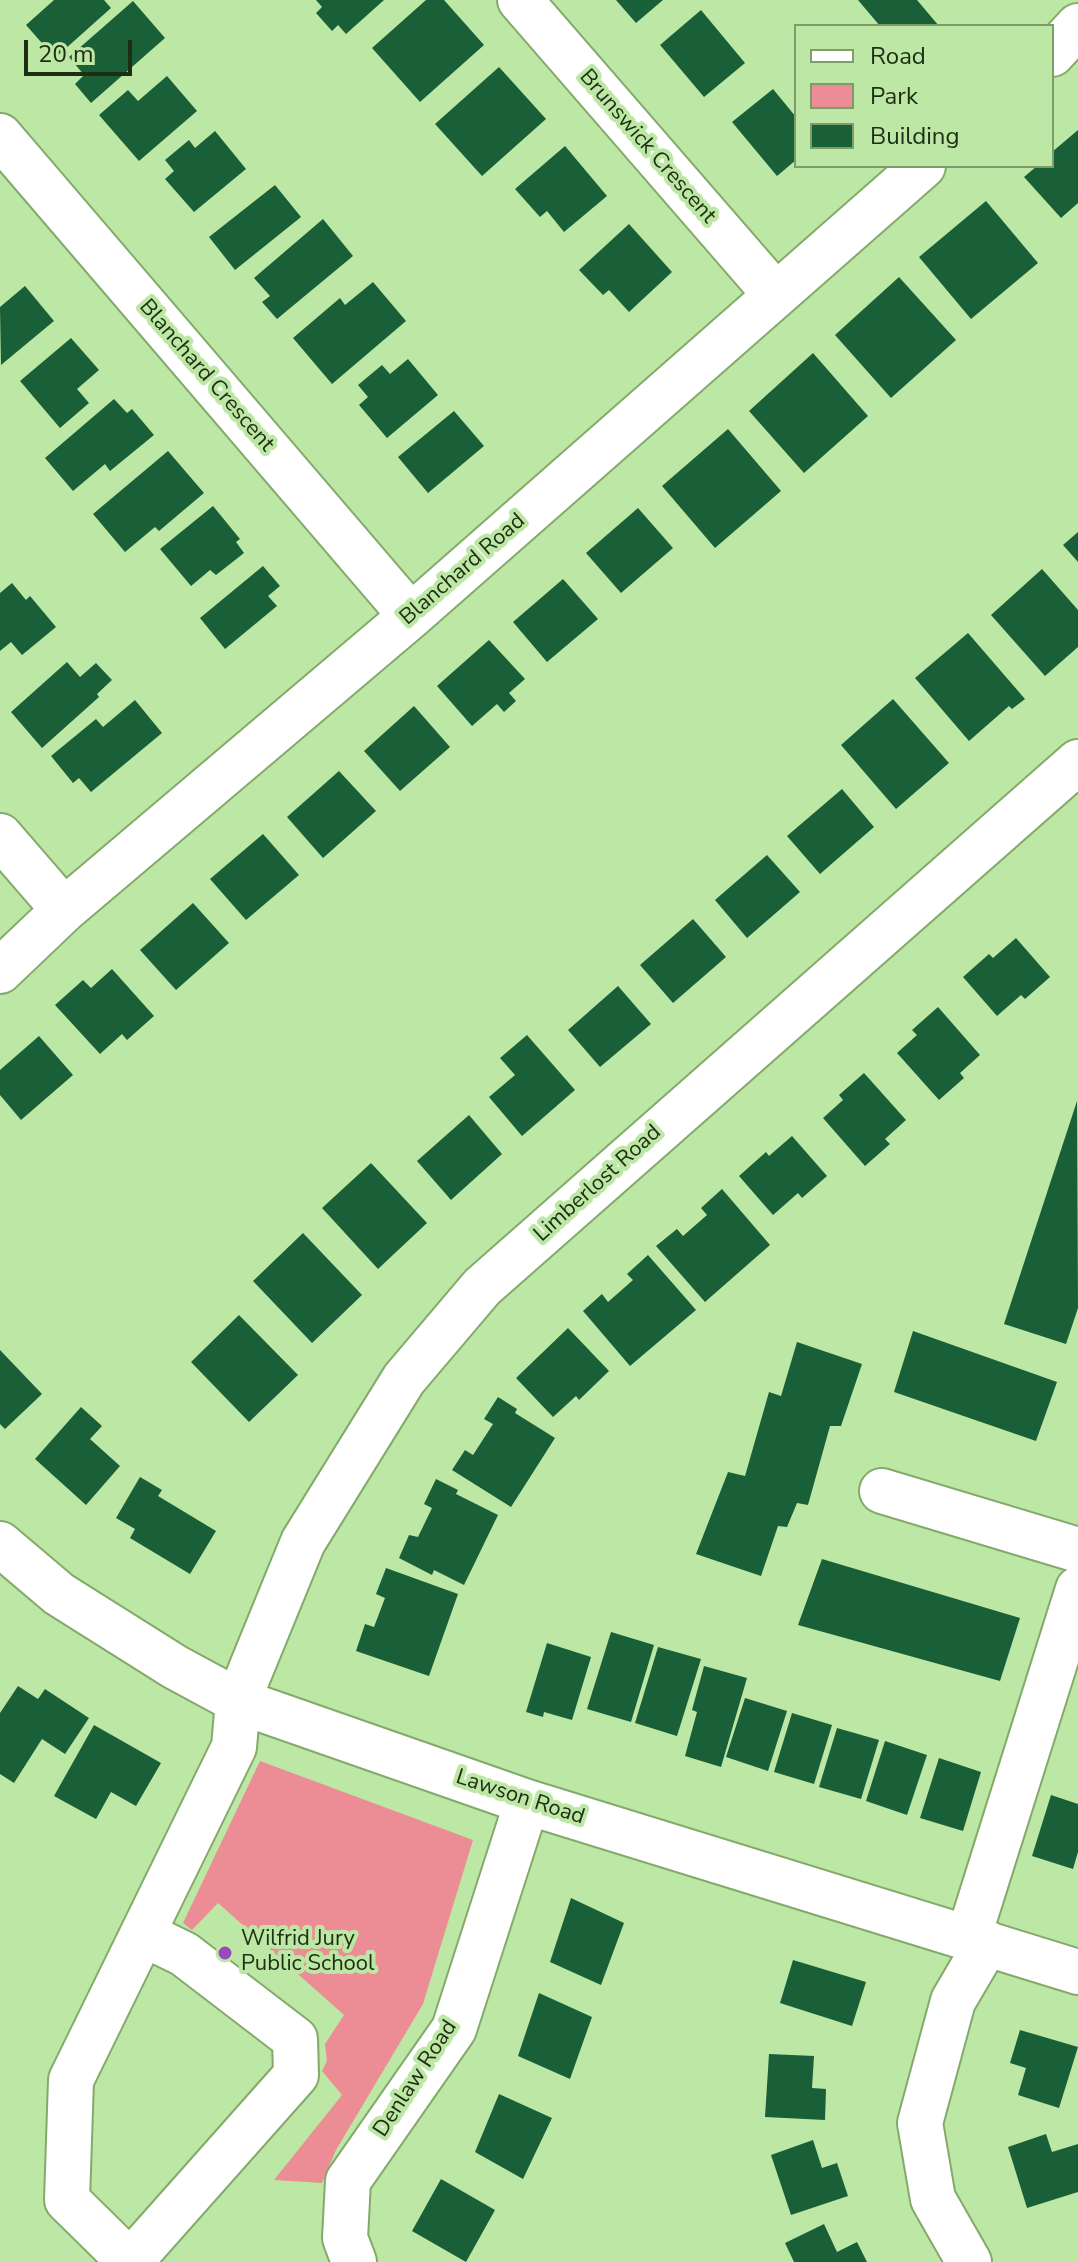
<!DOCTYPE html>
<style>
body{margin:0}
#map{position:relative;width:1078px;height:2262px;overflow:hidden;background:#bde7a4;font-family:"Nunito Sans",sans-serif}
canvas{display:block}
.legend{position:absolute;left:794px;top:24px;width:260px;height:144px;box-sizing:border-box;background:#bde7a4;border:2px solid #7d9d6a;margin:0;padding:10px 14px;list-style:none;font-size:24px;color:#1e2e14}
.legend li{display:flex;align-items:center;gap:16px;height:40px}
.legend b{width:40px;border:2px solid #7d9d6a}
.scale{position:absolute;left:24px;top:40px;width:108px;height:36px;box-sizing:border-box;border:4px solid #1e2e14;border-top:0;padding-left:10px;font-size:24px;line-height:28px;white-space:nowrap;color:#1e2e14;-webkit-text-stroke:6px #bde7a4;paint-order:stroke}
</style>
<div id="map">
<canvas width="1078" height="2262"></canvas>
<ul class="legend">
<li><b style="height:10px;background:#fff"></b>Road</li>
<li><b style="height:22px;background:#ec8d96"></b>Park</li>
<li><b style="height:22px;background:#195f37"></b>Building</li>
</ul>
<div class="scale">20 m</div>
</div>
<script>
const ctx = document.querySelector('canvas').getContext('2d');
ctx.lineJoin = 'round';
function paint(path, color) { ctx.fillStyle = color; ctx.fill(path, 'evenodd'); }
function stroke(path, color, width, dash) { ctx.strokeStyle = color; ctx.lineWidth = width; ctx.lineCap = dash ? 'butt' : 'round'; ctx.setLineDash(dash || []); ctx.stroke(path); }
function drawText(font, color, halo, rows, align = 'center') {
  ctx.font = font + ' "Nunito Sans",sans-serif'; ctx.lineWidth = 8; ctx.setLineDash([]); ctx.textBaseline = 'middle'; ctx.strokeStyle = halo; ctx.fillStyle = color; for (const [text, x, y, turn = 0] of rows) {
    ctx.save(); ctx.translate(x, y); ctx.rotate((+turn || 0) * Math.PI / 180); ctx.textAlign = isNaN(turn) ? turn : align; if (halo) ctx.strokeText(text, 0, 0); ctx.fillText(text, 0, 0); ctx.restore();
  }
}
paint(new Path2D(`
 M 260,1761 L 473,1840 L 423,2004 L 336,2150 L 322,2183 L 274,2180 L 342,2095 L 322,2071 L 327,2061 L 325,2044 L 344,2015 L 218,1903 L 192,1930 L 183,1923 Z`), '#ec8d96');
paint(new Path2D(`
 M 54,0 L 104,0 L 111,8 L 55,58 L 26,25 Z
 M 316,0 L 384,0 L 346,34 L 338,25 L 332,31 L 316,13 L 322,7 Z
 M 426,0 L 444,0 L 484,45 L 420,102 L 372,48 Z
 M 616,0 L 663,0 L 636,23 Z
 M 858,0 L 917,0 L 939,26 L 880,26 Z
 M 133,1 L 165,38 L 91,103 L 75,84 L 84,75 L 69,57 Z
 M 701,10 L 745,63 L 704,97 L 660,45 Z
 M 499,67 L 546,119 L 482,176 L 435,124 Z
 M 167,76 L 197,111 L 139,161 L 99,115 L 128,90 L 138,101 Z
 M 773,89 L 796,117 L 796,160 L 777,176 L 732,122 Z
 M 1078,130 L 1078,203 L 1061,218 L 1024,177 L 1037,166 L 1052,166 L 1052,152 Z
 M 215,131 L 246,169 L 194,212 L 165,179 L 174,171 L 165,160 L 189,140 L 195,148 Z
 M 565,146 L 607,196 L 564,232 L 547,211 L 540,217 L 515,189 Z
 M 275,185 L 301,217 L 235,270 L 209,237 Z
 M 986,201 L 1038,263 L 971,319 L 919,257 Z
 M 323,219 L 353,256 L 277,319 L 262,302 L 270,296 L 254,278 Z
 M 629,224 L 672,272 L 629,312 L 609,290 L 603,295 L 579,270 Z
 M 899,277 L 956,340 L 891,398 L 835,335 Z
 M 373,282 L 406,321 L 332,384 L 293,338 L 340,298 L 345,305 Z
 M 25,286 L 54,321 L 1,365 L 0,307 Z
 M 71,338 L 99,370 L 77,389 L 89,403 L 60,428 L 20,381 Z
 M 813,353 L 868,416 L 804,473 L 749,411 Z
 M 408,359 L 438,395 L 387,438 L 359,405 L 368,397 L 358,385 L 382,365 L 390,374 Z
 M 114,399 L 127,413 L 132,409 L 154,435 L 110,471 L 105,464 L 73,491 L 45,458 Z
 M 454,411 L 484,446 L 428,493 L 398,457 Z
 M 728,429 L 781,491 L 715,548 L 662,486 Z
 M 168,451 L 204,493 L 159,531 L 155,527 L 125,552 L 93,514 Z
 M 213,506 L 240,539 L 236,542 L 244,553 L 216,575 L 210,570 L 191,586 L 160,549 Z
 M 638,508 L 673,548 L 621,593 L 586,553 Z
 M 1078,532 L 1078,562 L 1063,545 Z
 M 263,566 L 280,586 L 268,596 L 277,606 L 225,649 L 200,618 Z
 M 1042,569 L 1078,610 L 1078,647 L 1045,676 L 991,615 Z
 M 563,579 L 598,619 L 547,662 L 513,622 Z
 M 12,583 L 26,600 L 30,596 L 56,627 L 22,655 L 11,642 L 0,651 L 0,593 Z
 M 968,633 L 1025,699 L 1012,709 L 1009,706 L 969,741 L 915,678 Z
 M 489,640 L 525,679 L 509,693 L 516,701 L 504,712 L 497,704 L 472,726 L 437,686 Z
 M 67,662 L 80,677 L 96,663 L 112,680 L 97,694 L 99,697 L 42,748 L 11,712 Z
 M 893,699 L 949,763 L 896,809 L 841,745 Z
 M 135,700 L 162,733 L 91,792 L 79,778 L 73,783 L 51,756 L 96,719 L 103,727 Z
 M 414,706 L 450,747 L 400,791 L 364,751 Z
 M 339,771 L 376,811 L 323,858 L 287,817 Z
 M 842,789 L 874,827 L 820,874 L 787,836 Z
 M 263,834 L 299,875 L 246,920 L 210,879 Z
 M 767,855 L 800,892 L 747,938 L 715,900 Z
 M 193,903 L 229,943 L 176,990 L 140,950 Z
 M 693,919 L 726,957 L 673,1003 L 640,965 Z
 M 1016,938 L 1050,977 L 1025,999 L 1021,995 L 997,1016 L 963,977 L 989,954 L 993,958 Z
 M 112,969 L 154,1016 L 127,1040 L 122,1034 L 100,1054 L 55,1005 L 83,980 L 91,988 Z
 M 618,986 L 651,1024 L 600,1067 L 568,1030 Z
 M 938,1007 L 980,1055 L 960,1073 L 964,1078 L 939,1100 L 897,1053 L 917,1035 L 912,1030 Z
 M 527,1035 L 575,1090 L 522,1136 L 489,1097 L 515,1075 L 500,1058 Z
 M 39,1036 L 73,1075 L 21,1120 L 0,1095 L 0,1070 Z
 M 864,1073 L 906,1120 L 885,1139 L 890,1144 L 865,1166 L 823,1118 L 843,1100 L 839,1095 Z
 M 1077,1101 L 1078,1308 L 1066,1344 L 1004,1324 Z
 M 469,1115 L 502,1154 L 451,1200 L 417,1161 Z
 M 792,1136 L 827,1176 L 802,1198 L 798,1193 L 773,1215 L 739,1176 L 766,1152 L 769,1156 Z
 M 371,1163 L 427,1223 L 378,1269 L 322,1208 Z
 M 722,1189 L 770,1245 L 705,1302 L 656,1246 L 677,1229 L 683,1236 L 707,1215 L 701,1208 Z
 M 303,1233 L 362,1295 L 312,1343 L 253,1281 Z
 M 648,1255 L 696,1310 L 630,1366 L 583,1311 L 602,1294 L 608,1302 L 633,1280 L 627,1274 Z
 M 239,1315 L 298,1375 L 249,1422 L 191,1362 Z
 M 568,1328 L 609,1371 L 579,1400 L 576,1396 L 553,1417 L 516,1378 Z
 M 913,1331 L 1057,1382 L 1036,1441 L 894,1392 Z
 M 797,1342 L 862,1364 L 841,1426 L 830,1426 L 808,1505 L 797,1503 L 787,1527 L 778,1526 L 761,1576 L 696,1554 L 728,1472 L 745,1476 L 769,1392 L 781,1396 Z
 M 0,1350 L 42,1394 L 5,1429 L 0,1424 Z
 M 498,1397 L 517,1409 L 515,1413 L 555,1438 L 511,1507 L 452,1470 L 465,1450 L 473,1455 L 493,1424 L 484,1419 Z
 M 81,1407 L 102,1426 L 90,1439 L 120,1466 L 86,1505 L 35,1459 Z
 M 140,1477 L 162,1490 L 158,1496 L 216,1531 L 190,1574 L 130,1538 L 135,1529 L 116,1518 Z
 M 436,1479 L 458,1490 L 456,1494 L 498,1515 L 464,1585 L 434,1570 L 432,1575 L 399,1558 L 409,1535 L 418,1537 L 432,1508 L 424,1504 Z
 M 822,1559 L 1020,1618 L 1000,1681 L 798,1625 Z
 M 386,1568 L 458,1594 L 429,1676 L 356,1651 L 365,1624 L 374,1627 L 385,1598 L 376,1594 Z
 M 611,1632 L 654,1645 L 631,1722 L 587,1709 Z
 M 547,1643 L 591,1657 L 572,1720 L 544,1712 L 543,1717 L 526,1712 Z
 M 658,1647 L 701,1659 L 677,1736 L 635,1723 Z
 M 704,1666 L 747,1678 L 721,1767 L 685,1756 L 697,1712 L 692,1710 Z
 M 18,1686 L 38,1699 L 45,1689 L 89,1718 L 65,1754 L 42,1739 L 14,1783 L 0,1774 L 0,1713 Z
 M 745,1698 L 787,1711 L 768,1771 L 726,1757 Z
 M 792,1713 L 832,1725 L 814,1784 L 774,1772 Z
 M 94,1725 L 161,1763 L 136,1806 L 111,1792 L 96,1819 L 54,1796 Z
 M 837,1728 L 879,1740 L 861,1799 L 819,1787 Z
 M 885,1741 L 927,1755 L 907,1815 L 866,1801 Z
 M 939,1758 L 981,1772 L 963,1831 L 920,1818 Z
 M 1051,1795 L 1078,1804 L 1078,1852 L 1073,1869 L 1032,1856 Z
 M 571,1898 L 624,1923 L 601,1985 L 550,1962 Z
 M 793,1960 L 866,1982 L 852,2026 L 780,2003 Z
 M 539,1993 L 592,2017 L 570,2079 L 518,2056 Z
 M 1020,2030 L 1078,2047 L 1059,2108 L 1018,2095 L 1026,2068 L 1010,2063 Z
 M 769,2054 L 814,2056 L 812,2088 L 826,2089 L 825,2120 L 765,2117 Z
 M 499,2094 L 552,2118 L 523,2179 L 475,2152 Z
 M 1046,2134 L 1052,2152 L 1078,2144 L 1078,2192 L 1027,2208 L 1008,2147 Z
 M 813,2140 L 822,2168 L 837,2163 L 848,2196 L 791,2215 L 771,2155 Z
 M 441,2179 L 495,2210 L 466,2262 L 412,2231 Z
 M 824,2224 L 837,2252 L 857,2242 L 867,2262 L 794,2262 L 785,2243 Z`), '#195f37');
const minor = new Path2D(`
 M 520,0 L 775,294
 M 1052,54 L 1078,26
 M 0,136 L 411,616
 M 0,836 L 64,910
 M 0,971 L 64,910 L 411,616 L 923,166
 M 882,1491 L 1078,1550
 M 0,1544 L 59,1594 L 175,1667 L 238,1701 L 527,1802 L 1078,1972
 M 143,1934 L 184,1954 L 295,2039 L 296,2075 L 130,2262 L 67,2200 L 71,2080 L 234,1747 L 238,1701 L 303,1542 L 404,1379 L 482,1287 L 1078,762
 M 968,1939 L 1078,1589
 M 354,2262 L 345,2238 L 348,2181 L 454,2029 L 527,1802
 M 969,2262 L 933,2199 L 920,2123 L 953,2001 L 987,1943`);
stroke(minor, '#83aa6b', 48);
stroke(minor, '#fff', 44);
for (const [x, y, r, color] of [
 [225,1953,8,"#9849ba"]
]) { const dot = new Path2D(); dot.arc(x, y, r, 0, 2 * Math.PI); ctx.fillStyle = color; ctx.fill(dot); stroke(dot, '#bde7a4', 3); }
drawText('22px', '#1e2e14', '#bde7a4', [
 ["Brunswick Crescent",647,147,49],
 ["Blanchard Crescent",206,376,49],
 ["Blanchard Road",463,570,-41],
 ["Limberlost Road",598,1184,-42],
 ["Lawson Road",520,1798,18],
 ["Denlaw Road",416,2079,-57]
]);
drawText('22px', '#1e2e14', '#bde7a4', [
 ["Wilfrid Jury",241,1940],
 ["Public School",241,1965]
], 'left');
</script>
